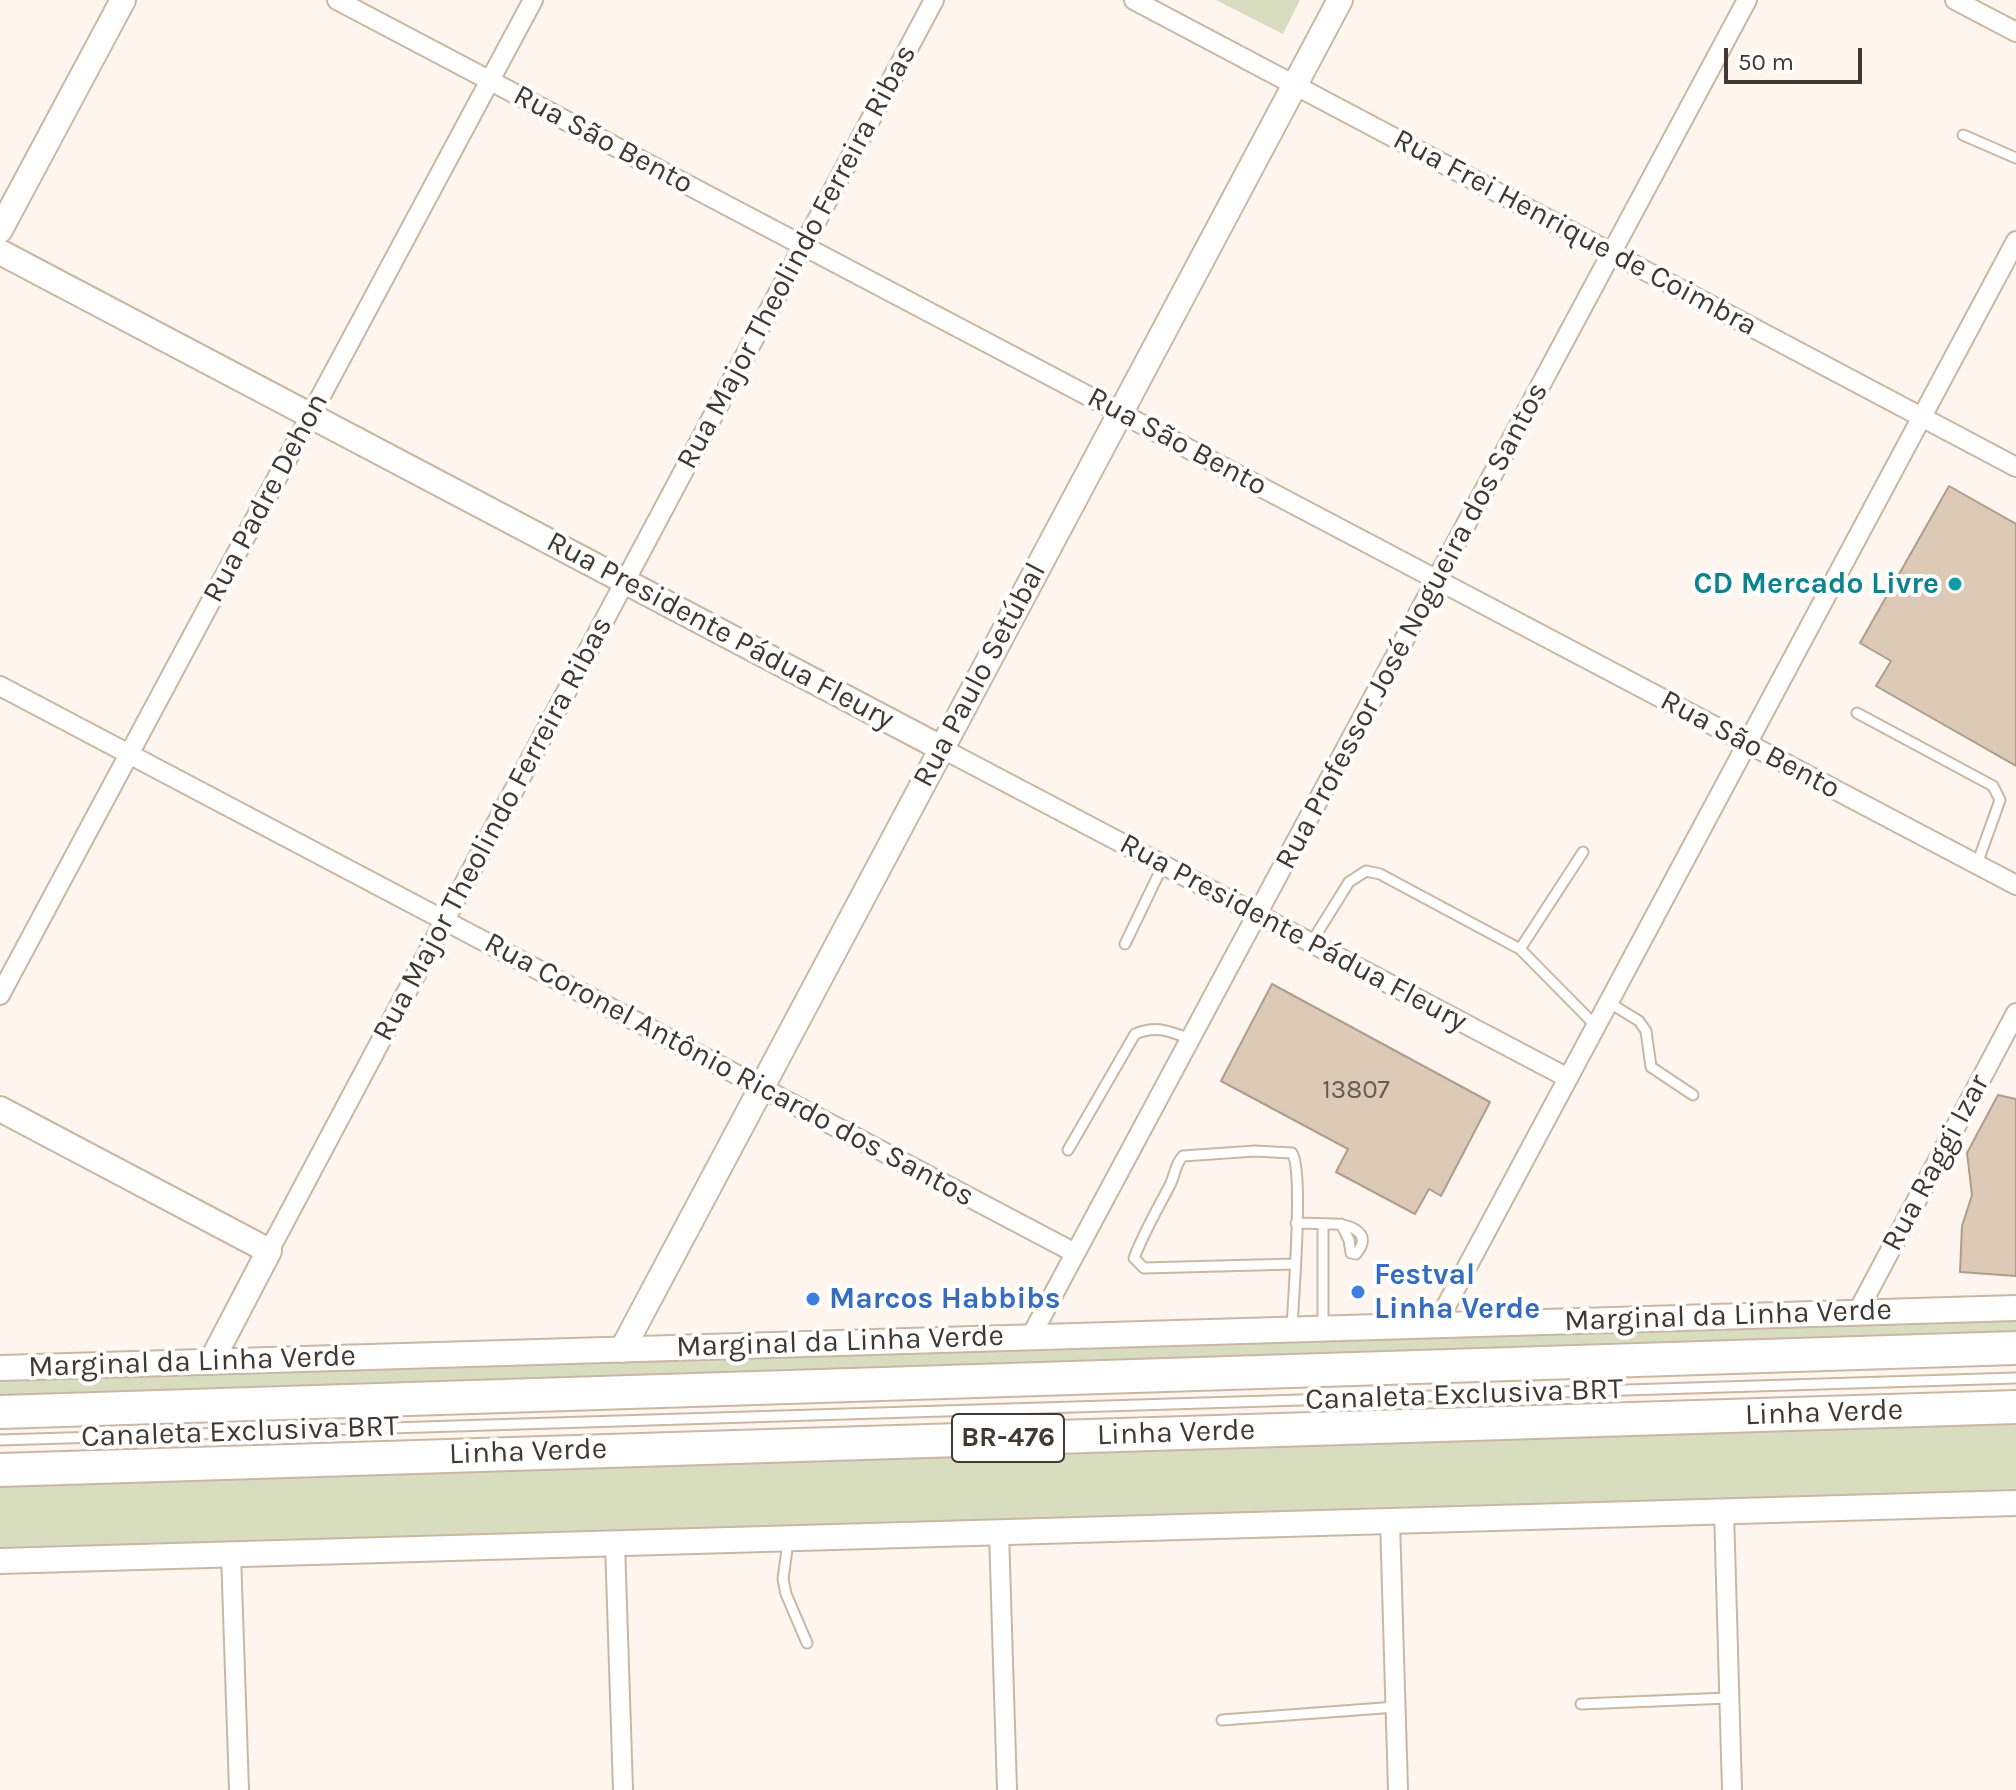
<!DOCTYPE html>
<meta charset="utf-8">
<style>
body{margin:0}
#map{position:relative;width:2016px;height:1790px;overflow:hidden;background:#fef6ee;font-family:Karla,sans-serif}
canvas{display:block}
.scale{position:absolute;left:1724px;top:48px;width:138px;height:36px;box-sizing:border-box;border:4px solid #403831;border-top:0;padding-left:10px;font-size:24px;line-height:28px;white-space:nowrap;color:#403831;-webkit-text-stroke:6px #fff;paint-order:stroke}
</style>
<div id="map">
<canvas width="2016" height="1790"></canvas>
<div class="scale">50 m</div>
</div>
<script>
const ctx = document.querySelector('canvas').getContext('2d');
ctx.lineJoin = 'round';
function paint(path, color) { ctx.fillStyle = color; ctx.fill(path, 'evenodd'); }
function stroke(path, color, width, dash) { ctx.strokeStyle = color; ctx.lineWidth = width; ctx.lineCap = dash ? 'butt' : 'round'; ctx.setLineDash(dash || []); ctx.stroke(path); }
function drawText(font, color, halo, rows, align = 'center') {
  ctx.font = font + ' Karla,sans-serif'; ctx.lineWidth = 8; ctx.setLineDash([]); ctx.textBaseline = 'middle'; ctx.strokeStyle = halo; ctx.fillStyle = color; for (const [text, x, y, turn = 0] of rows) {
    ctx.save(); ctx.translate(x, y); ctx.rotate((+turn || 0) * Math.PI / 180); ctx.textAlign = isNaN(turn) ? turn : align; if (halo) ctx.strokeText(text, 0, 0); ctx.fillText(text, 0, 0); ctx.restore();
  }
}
paint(new Path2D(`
 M 1216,0 L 1300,0 L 1283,34 Z
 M 2016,1317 L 2016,1334 L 0,1395 L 0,1378 Z
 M 2016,1422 L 2016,1492 L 0,1559 L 0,1485 Z`), '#d8ddc0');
const building = new Path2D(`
 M 1949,486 L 2016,524 L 2016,766 L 1876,686 L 1891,661 L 1860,643 Z
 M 1272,984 L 1490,1102 L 1441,1196 L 1429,1189 L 1415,1214 L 1336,1172 L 1348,1149 L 1221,1081 Z
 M 1998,1095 L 2016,1099 L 2016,1276 L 1960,1272 L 1962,1226 L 1972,1195 L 1967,1153 Z`);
paint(building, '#dcc9b6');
stroke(building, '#af9d8b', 2);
const lane = new Path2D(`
 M 1963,135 L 2016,158
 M 1857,713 L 1993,786 L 2000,800 L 1977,864
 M 1311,943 L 1349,882 L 1366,871 L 1380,874 L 1520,949 L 1595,1025
 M 1125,944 L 1163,865
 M 1520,949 L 1583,852
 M 1608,1002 L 1639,1021 L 1646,1031 L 1651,1067 L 1693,1095
 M 1068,1150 L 1135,1034 C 1157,1025 1169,1031 1190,1039
 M 1296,1223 L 1336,1224 C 1355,1226 1372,1235 1356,1254 L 1351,1253 L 1349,1240 L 1341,1224
 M 1323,1224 L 1323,1325
 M 1292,1329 C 1293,1300 1304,1170 1292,1153 L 1255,1151 L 1183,1156 C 1175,1164 1175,1175 1170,1185 C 1157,1210 1144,1232 1134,1258 L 1144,1268 L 1294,1264
 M 0,1440 L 2016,1378
 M 788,1542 L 783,1579 L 786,1594 L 807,1643
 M 1581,1704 L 1729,1698
 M 1222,1720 L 1396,1707`);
const street = new Path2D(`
 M 337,0 L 2016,885
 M 1134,0 L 2016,467
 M 1955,0 L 2016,32
 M 0,686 L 1075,1253
 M 941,748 L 1568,1078
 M 0,995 L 533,0
 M 269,1251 L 934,0
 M 1857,1313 L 2016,1013
 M 1436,1325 L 2016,241
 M 1031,1336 L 1747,0
 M 1724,1511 L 1732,1790
 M 1390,1521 L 1398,1790
 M 999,1532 L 1007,1790
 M 615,1543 L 623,1790
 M 231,1554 L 239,1790`);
const secondary = new Path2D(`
 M 0,230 L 123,0
 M 0,252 L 941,748
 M 0,1109 L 269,1251 L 211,1362
 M 622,1350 L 1340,0
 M 0,1368 L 2016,1308
 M 0,1561 L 2016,1503`);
const highway = new Path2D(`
 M 0,1412 L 2016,1348
 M 0,1470 L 2016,1407`);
stroke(lane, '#c9b7a4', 13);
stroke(street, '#c9b7a4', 22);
stroke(secondary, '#c9b7a4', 28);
stroke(highway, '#c9b7a4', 36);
stroke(lane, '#fff', 9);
stroke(street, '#fff', 18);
stroke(secondary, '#fff', 24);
stroke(highway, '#fff', 32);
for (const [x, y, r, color] of [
 [1955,584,8,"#0f9aa8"],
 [1358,1292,8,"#3f7fe0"],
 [813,1299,8,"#3f7fe0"]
]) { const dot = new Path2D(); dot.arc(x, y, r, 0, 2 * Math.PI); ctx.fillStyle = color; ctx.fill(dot); stroke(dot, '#fff', 3); }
drawText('26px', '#675c52', null, [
 ["13807",1356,1091]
]);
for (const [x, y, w] of [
 [1008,1438,112]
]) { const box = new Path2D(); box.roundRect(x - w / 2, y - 24, w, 48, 6); ctx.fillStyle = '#fff'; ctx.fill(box); stroke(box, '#403831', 2); }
drawText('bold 28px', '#403831', null, [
 ["BR-476",1008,1438]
]);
drawText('30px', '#403831', '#fff', [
 ["Rua São Bento",603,140,28],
 ["Rua Frei Henrique de Coimbra",1575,233,28],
 ["Rua Major Theolindo Ferreira Ribas",797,257,-62],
 ["Rua São Bento",1177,442,28],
 ["Rua Padre Dehon",266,498,-62],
 ["Rua Professor José Nogueira dos Santos",1412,626,-62],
 ["Rua Presidente Pádua Fleury",720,631,28],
 ["Rua Paulo Setúbal",980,675,-62],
 ["Rua São Bento",1750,745,28],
 ["Rua Major Theolindo Ferreira Ribas",493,829,-62],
 ["Rua Presidente Pádua Fleury",1293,933,28],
 ["Rua Coronel Antônio Ricardo dos Santos",729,1070,28],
 ["Rua Raggi Izar",1936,1163,-62],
 ["Marginal da Linha Verde",1728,1316,-2],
 ["Marginal da Linha Verde",840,1342,-2],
 ["Marginal da Linha Verde",192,1362,-2],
 ["Canaleta Exclusiva BRT",1464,1395,-2],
 ["Linha Verde",1824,1413,-2],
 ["Canaleta Exclusiva BRT",240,1432,-2],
 ["Linha Verde",1176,1433,-2],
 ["Linha Verde",528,1452,-2]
]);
drawText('bold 30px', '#0d838f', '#fff', [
 ["CD Mercado Livre",1939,584]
], 'right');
drawText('bold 30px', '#366cbe', '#fff', [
 ["Festval",1374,1275],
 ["Linha Verde",1374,1309],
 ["Marcos Habbibs",829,1299]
], 'left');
</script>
